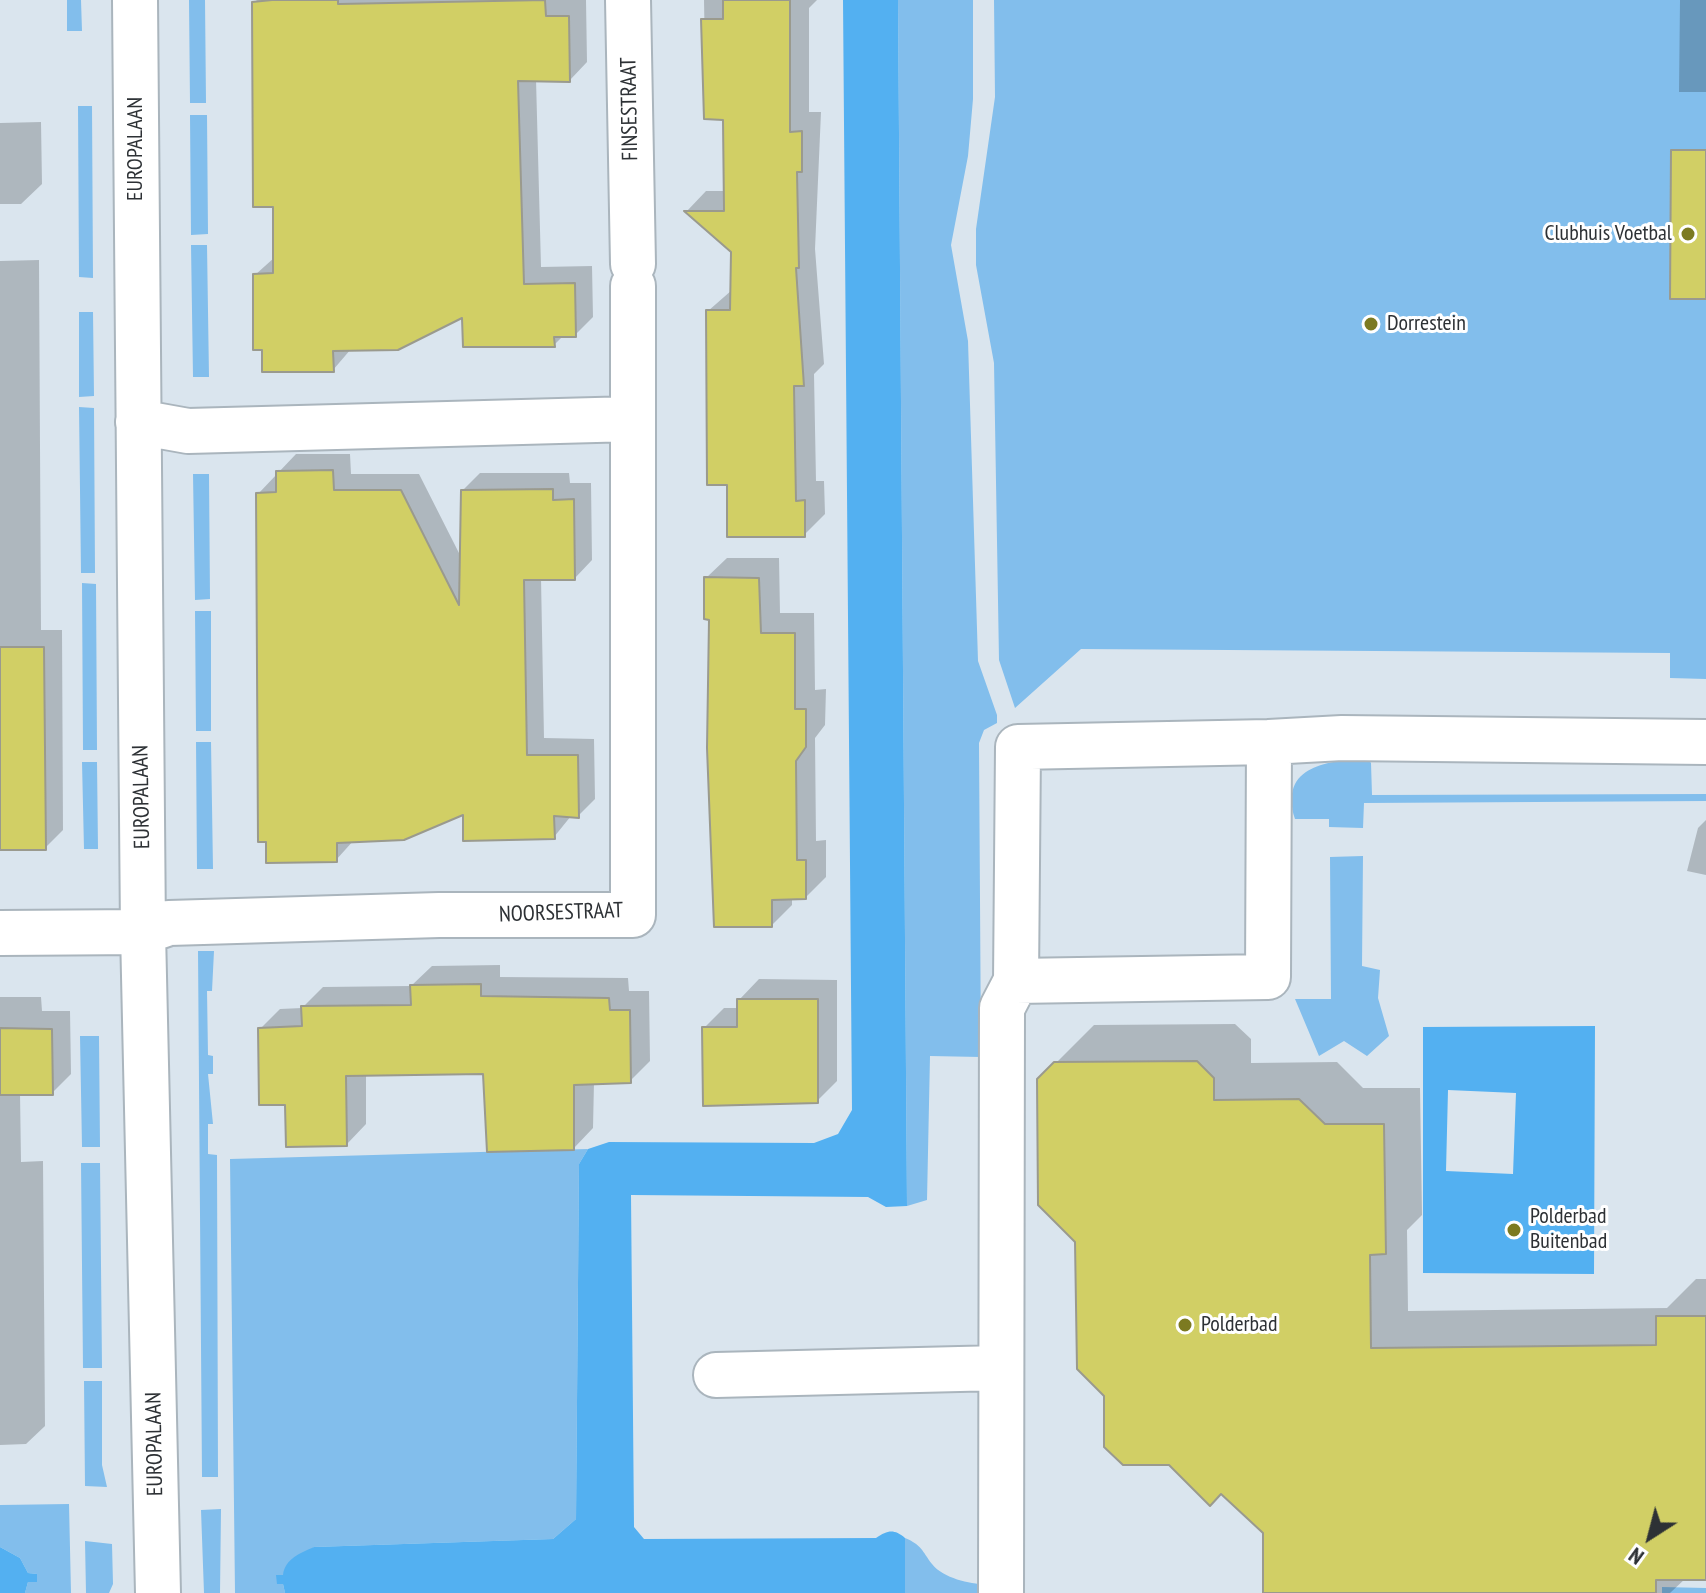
<!DOCTYPE html>
<style>
body{margin:0}
#map{position:relative;width:1706px;height:1593px;overflow:hidden;background:#dae5ee;font-family:"PT Sans Narrow",sans-serif}
canvas{display:block}
.north{position:absolute;left:1610px;top:1497px;width:80px;height:80px;-webkit-text-stroke:6px #fff;paint-order:stroke;rotate:216deg;font-size:22px;font-weight:700;line-height:32px;text-align:center;color:#2d3135}
.north::after{content:'';display:block;margin:auto;width:28px;height:36px;background:#2d3135;clip-path:polygon(50% 0,100% 100%,50% 72%,0 100%)}
</style>
<div id="map">
<canvas width="1706" height="1593"></canvas>
<div class="north">N</div>
</div>
<script>
const ctx = document.querySelector('canvas').getContext('2d');
ctx.lineJoin = 'round';
function paint(path, color) { ctx.fillStyle = color; ctx.fill(path, 'evenodd'); }
function stroke(path, color, width, dash) { ctx.strokeStyle = color; ctx.lineWidth = width; ctx.lineCap = dash ? 'butt' : 'round'; ctx.setLineDash(dash || []); ctx.stroke(path); }
function drawText(font, color, halo, rows, align = 'center') {
  ctx.font = font + ' "PT Sans Narrow",sans-serif'; ctx.lineWidth = 6; ctx.setLineDash([]); ctx.textBaseline = 'middle'; ctx.strokeStyle = halo; ctx.fillStyle = color; for (const [text, x, y, turn = 0] of rows) {
    ctx.save(); ctx.translate(x, y); ctx.rotate((+turn || 0) * Math.PI / 180); ctx.textAlign = isNaN(turn) ? turn : align; if (halo) ctx.strokeText(text, 0, 0); ctx.fillText(text, 0, 0); ctx.restore();
  }
}
paint(new Path2D(`
 M 67,0 L 81,0 L 82,31 L 67,31 Z
 M 189,0 L 205,0 L 206,103 L 190,103 Z
 M 898,0 L 973,0 L 973,99 L 968,156 L 951,245 L 968,341 L 978,661 L 997,715 L 997,723 L 984,730 L 979,743 L 981,1057 L 930,1056 L 927,1200 L 907,1206 Z
 M 994,0 L 1706,0 L 1706,679 L 1670,678 L 1670,653 L 1081,649 L 1015,708 L 999,660 L 994,363 L 976,265 L 976,229 L 995,97 Z
 M 78,106 L 92,106 L 93,278 L 79,277 Z
 M 190,115 L 207,115 L 208,234 L 191,235 Z
 M 191,245 L 207,245 L 209,377 L 193,377 Z
 M 79,312 L 93,312 L 94,396 L 79,397 Z
 M 79,407 L 94,408 L 95,573 L 81,573 Z
 M 193,474 L 209,474 L 210,599 L 195,600 Z
 M 82,583 L 96,584 L 97,750 L 83,750 Z
 M 195,611 L 211,611 L 211,731 L 196,731 Z
 M 211,742 L 213,869 L 197,869 L 196,742 Z
 M 1368,759 L 1371,763 L 1372,795 L 1706,794 L 1706,801 L 1364,803 L 1363,828 L 1329,827 L 1329,819 L 1295,819 C 1278,765 1330,760 1368,759 Z
 M 82,762 L 97,762 L 98,849 L 84,849 Z
 M 1363,856 L 1362,966 L 1380,970 L 1378,998 L 1389,1036 L 1367,1056 L 1344,1041 L 1319,1056 L 1295,999 L 1331,999 L 1330,857 Z
 M 198,951 L 214,951 L 212,991 L 207,991 L 208,1055 L 213,1056 L 213,1074 L 208,1074 L 213,1124 L 208,1124 L 208,1154 L 217,1155 L 218,1477 L 202,1477 Z
 M 80,1036 L 99,1036 L 100,1147 L 82,1147 Z
 M 588,1149 L 579,1164 L 576,1519 L 553,1539 L 314,1547 L 283,1584 L 285,1593 L 235,1593 L 230,1159 Z
 M 81,1163 L 100,1163 L 102,1368 L 83,1368 Z
 M 84,1381 L 102,1381 L 102,1465 L 107,1487 L 85,1486 Z
 M 69,1504 L 71,1593 L 25,1593 L 28,1582 L 37,1582 L 37,1574 L 28,1573 L 20,1558 L 0,1547 L 0,1505 Z
 M 221,1509 L 220,1593 L 204,1593 L 201,1510 Z
 M 905,1538 C 922,1545 922,1551 932,1564 C 944,1579 969,1583 986,1585 L 986,1593 L 905,1593 Z
 M 85,1541 L 112,1544 L 113,1584 L 109,1593 L 86,1593 Z
 M 1662,1587 L 1706,1588 L 1706,1593 L 1662,1593 Z`), '#82beec');
paint(new Path2D(`
 M 843,0 L 898,0 L 907,1206 L 886,1207 L 868,1197 L 631,1195 L 634,1527 L 644,1539 L 876,1538 C 888,1530 894,1529 905,1538 L 905,1593 L 285,1593 L 283,1584 L 277,1584 L 276,1575 L 283,1575 C 285,1559 300,1553 314,1547 L 553,1539 L 576,1519 L 579,1164 L 588,1149 L 609,1142 L 814,1143 L 838,1134 L 852,1110 Z
 M 1595,1026 L 1594,1274 L 1423,1273 L 1423,1027 ZM 1448,1090 L 1516,1093 L 1513,1174 L 1446,1171 Z
 M 0,1547 L 20,1558 L 28,1573 L 37,1574 L 37,1582 L 28,1582 L 25,1593 L 0,1593 Z`), '#53b0f1');
paint(new Path2D(`
 M 257,0 L 586,0 L 587,62 L 570,80 L 536,79 L 541,267 L 592,266 L 593,317 L 575,335 L 564,335 L 554,345 L 464,314 L 351,349 L 333,370 L 255,275 L 275,257 L 275,205 L 254,3 Z
 M 704,0 L 817,0 L 809,8 L 809,112 L 821,112 L 815,249 L 824,364 L 814,374 L 816,481 L 824,481 L 825,514 L 804,535 L 729,483 L 708,311 L 732,290 L 733,251 L 687,211 L 706,191 L 726,191 L 725,118 L 706,117 Z
 M 1680,0 L 1706,0 L 1706,92 L 1679,92 Z
 M 41,122 L 42,184 L 21,204 L 0,204 L 0,123 Z
 M 39,260 L 41,630 L 62,630 L 63,830 L 45,848 L 0,848 L 0,261 Z
 M 296,454 L 350,454 L 351,474 L 419,474 L 462,559 L 463,490 L 480,473 L 569,473 L 570,483 L 591,483 L 592,560 L 575,578 L 541,578 L 544,738 L 594,739 L 595,799 L 578,816 L 571,816 L 554,837 L 465,812 L 354,840 L 336,860 L 258,494 Z
 M 727,558 L 779,558 L 780,613 L 814,613 L 815,690 L 826,689 L 825,725 L 815,738 L 816,841 L 826,840 L 826,877 L 806,897 L 792,897 L 792,905 L 772,925 L 706,578 Z
 M 1706,820 L 1706,875 L 1687,871 L 1698,828 Z
 M 500,965 L 500,977 L 628,978 L 629,991 L 649,991 L 650,1061 L 630,1081 L 594,1082 L 593,1128 L 574,1148 L 485,1072 L 366,1074 L 366,1124 L 347,1144 L 287,1103 L 260,1029 L 280,1009 L 302,1008 L 323,987 L 411,986 L 432,966 Z
 M 759,979 L 837,980 L 837,1081 L 817,1101 L 704,1028 L 724,1008 L 739,1008 L 739,1000 Z
 M 0,997 L 41,997 L 42,1011 L 70,1011 L 71,1074 L 52,1093 L 20,1093 L 21,1162 L 43,1161 L 45,1426 L 26,1444 L 0,1445 Z
 M 1235,1024 L 1251,1039 L 1251,1063 L 1337,1062 L 1363,1088 L 1420,1088 L 1422,1215 L 1407,1230 L 1408,1311 L 1667,1308 L 1696,1279 L 1706,1279 L 1706,1577 L 1686,1578 L 1670,1593 L 1265,1593 L 1265,1533 L 1221,1491 L 1106,1395 L 1077,1241 L 1039,1080 L 1094,1025 Z`), '#0003');
const building = new Path2D(`
 M 272,0 L 338,0 L 338,4 L 545,0 L 546,16 L 569,16 L 570,82 L 518,81 L 524,284 L 575,283 L 576,337 L 554,337 L 555,347 L 463,347 L 462,318 L 398,350 L 333,351 L 334,372 L 262,372 L 262,350 L 253,350 L 253,274 L 273,273 L 273,207 L 253,207 L 252,2 Z
 M 723,0 L 790,0 L 790,132 L 802,131 L 802,172 L 797,172 L 799,268 L 796,268 L 804,386 L 794,386 L 796,501 L 805,500 L 805,537 L 727,537 L 727,485 L 707,485 L 706,310 L 730,310 L 731,252 L 684,211 L 724,211 L 723,120 L 704,119 L 701,19 L 723,19 Z
 M 1671,150 L 1706,150 L 1706,299 L 1670,299 Z
 M 333,470 L 334,490 L 401,490 L 459,605 L 461,490 L 553,489 L 553,500 L 574,499 L 575,580 L 524,580 L 527,755 L 578,755 L 579,818 L 554,816 L 555,839 L 463,841 L 463,815 L 404,840 L 337,843 L 337,862 L 266,863 L 266,842 L 258,842 L 256,493 L 276,492 L 276,471 Z
 M 704,577 L 759,578 L 761,633 L 795,633 L 795,709 L 806,709 L 806,747 L 796,761 L 797,860 L 806,860 L 806,899 L 772,900 L 772,927 L 714,927 L 707,748 L 709,620 L 704,619 Z
 M 0,647 L 44,647 L 46,850 L 0,850 Z
 M 481,984 L 481,996 L 609,998 L 610,1010 L 630,1010 L 631,1083 L 574,1085 L 574,1150 L 487,1152 L 483,1074 L 346,1076 L 347,1146 L 286,1147 L 285,1105 L 259,1105 L 258,1028 L 302,1026 L 301,1006 L 411,1005 L 410,985 Z
 M 737,999 L 818,999 L 818,1103 L 703,1106 L 702,1027 L 737,1027 Z
 M 0,1028 L 52,1029 L 53,1095 L 0,1095 Z
 M 1197,1061 L 1214,1078 L 1214,1100 L 1299,1099 L 1325,1124 L 1384,1124 L 1386,1254 L 1370,1255 L 1371,1348 L 1656,1345 L 1656,1316 L 1706,1316 L 1706,1580 L 1656,1580 L 1656,1593 L 1263,1593 L 1263,1533 L 1221,1494 L 1210,1506 L 1169,1465 L 1123,1465 L 1104,1447 L 1104,1396 L 1077,1369 L 1075,1242 L 1038,1205 L 1037,1079 L 1054,1062 Z`);
paint(building, '#d1cf65');
stroke(building, '#9a9a8e', 2);
const minor = new Path2D(`
 M 135,0 L 143,932 L 158,1593
 M 628,0 L 633,264
 M 633,286 L 633,419
 M 1269,742 L 1342,738 L 1706,742
 M 0,933 L 143,932 L 169,923 L 439,915 L 633,915 L 633,419 L 188,431 L 138,422
 M 716,1375 L 1000,1368
 M 1001,1593 L 1002,1008 L 1016,981 L 1018,747 L 1269,742 L 1268,977 L 1016,981`);
stroke(minor, '#aab5bd', 48);
stroke(minor, '#fff', 44);
for (const [x, y, r, color] of [
 [1688,234,8,"#7c7a21"],
 [1371,324,8,"#7c7a21"],
 [1514,1230,8,"#7c7a21"],
 [1185,1325,8,"#7c7a21"]
]) { const dot = new Path2D(); dot.arc(x, y, r, 0, 2 * Math.PI); ctx.fillStyle = color; ctx.fill(dot); stroke(dot, '#fff', 3); }
drawText('22px', '#2d3135', '#fff', [
 ["FINSESTRAAT",630,109,-91],
 ["EUROPALAAN",136,149,-90],
 ["EUROPALAAN",142,797,-91],
 ["NOORSESTRAAT",561,913,-2],
 ["EUROPALAAN",155,1444,-91]
]);
drawText('22px', '#2d3135', '#fff', [
 ["Clubhuis Voetbal",1672,234,"right"],
 ["Dorrestein",1387,324],
 ["Polderbad",1530,1217],
 ["Buitenbad",1530,1242],
 ["Polderbad",1201,1325]
], 'left');
</script>
